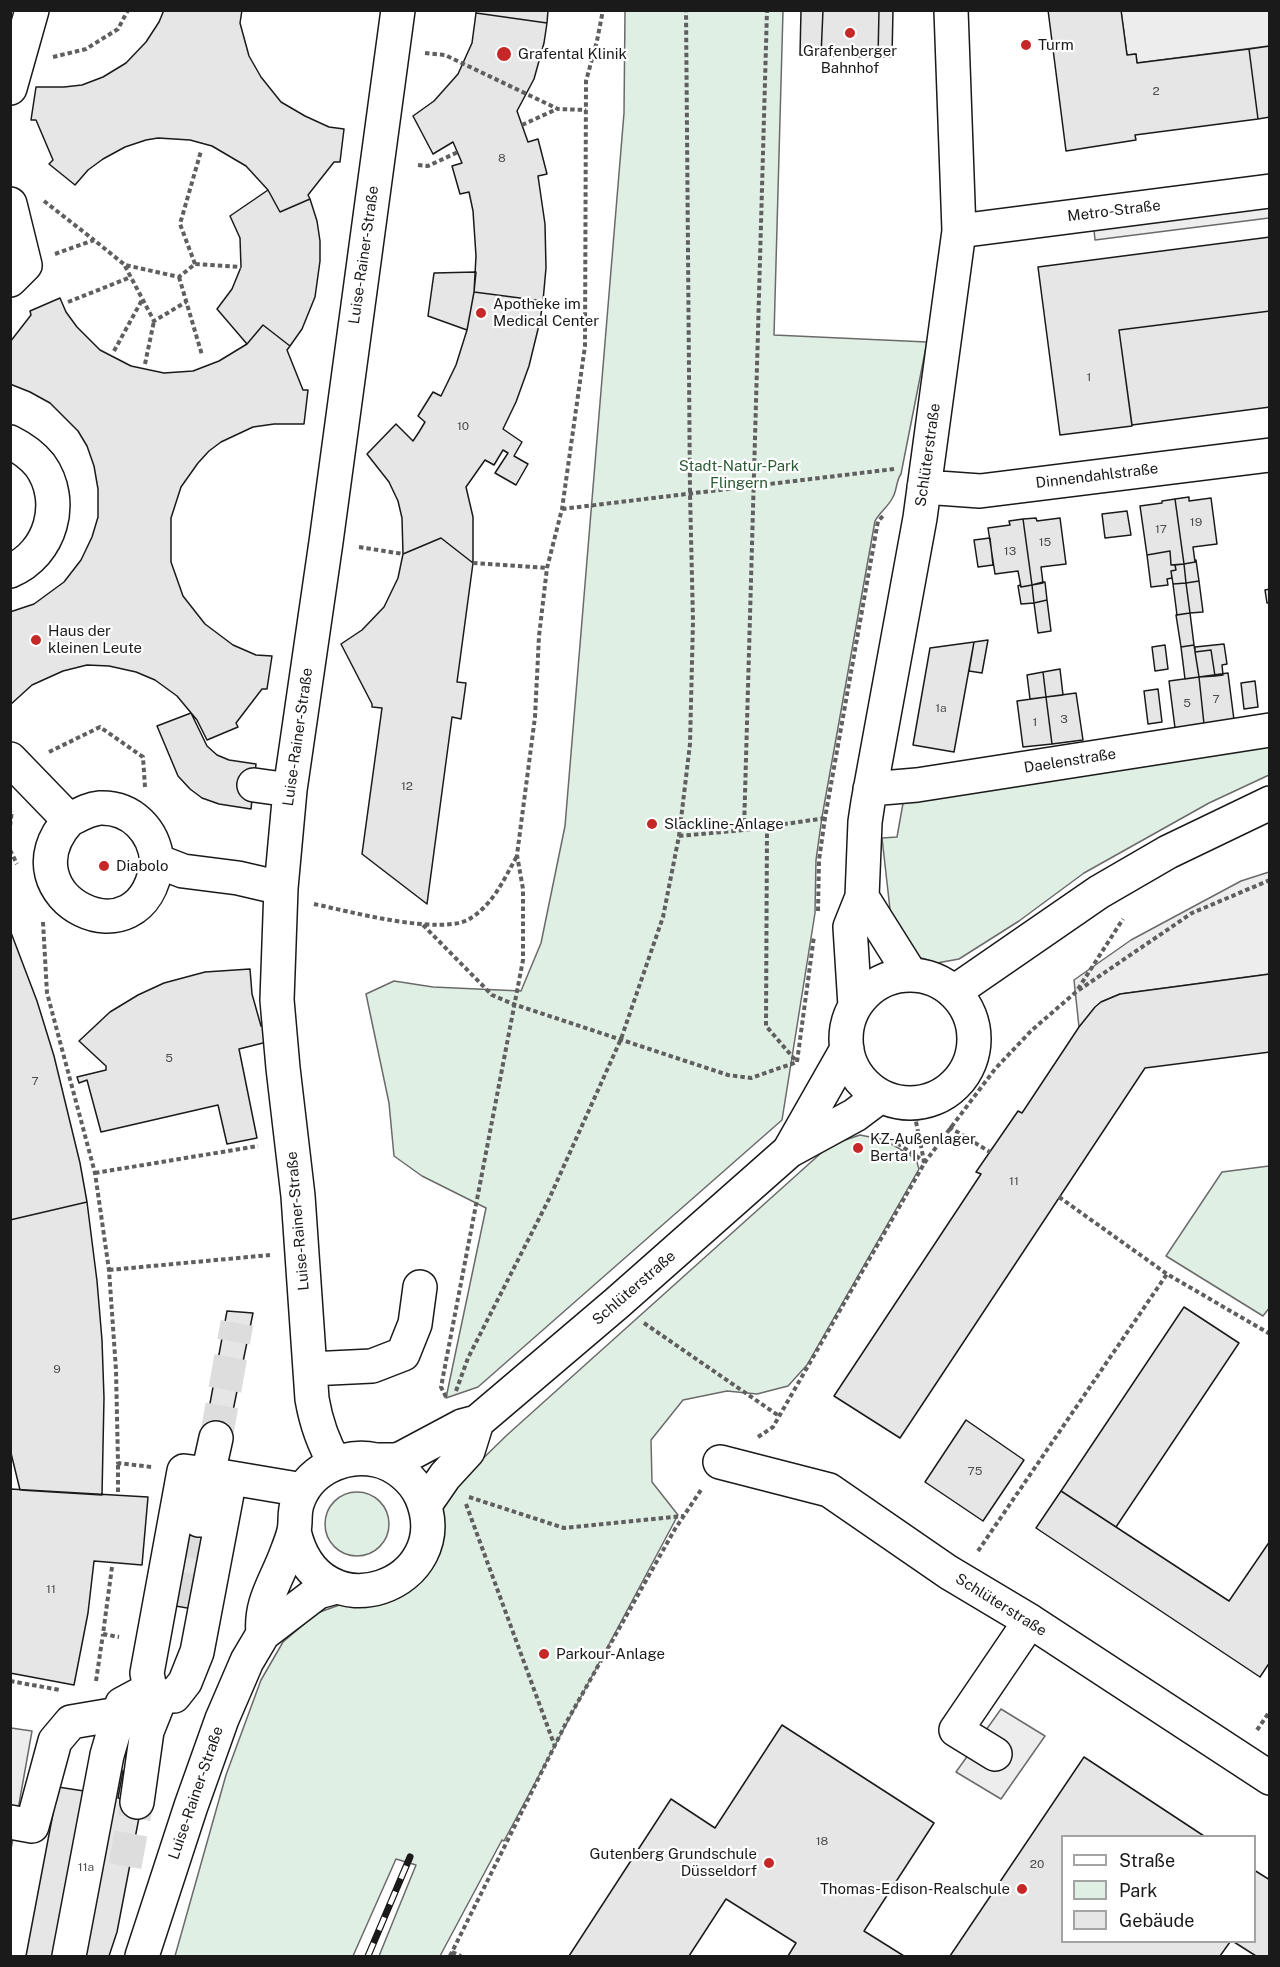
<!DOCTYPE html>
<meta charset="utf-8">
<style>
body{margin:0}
#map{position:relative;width:1280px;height:1967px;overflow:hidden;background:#fff;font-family:"Public Sans",sans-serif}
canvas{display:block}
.frame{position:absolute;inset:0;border:12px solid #1a1a1a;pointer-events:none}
.legend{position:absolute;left:1061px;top:1835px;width:195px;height:108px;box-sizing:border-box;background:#fff;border:2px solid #a3a3a3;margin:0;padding:8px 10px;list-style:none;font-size:18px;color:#1a1a1a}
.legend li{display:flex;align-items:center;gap:12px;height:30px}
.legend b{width:30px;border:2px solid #a3a3a3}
</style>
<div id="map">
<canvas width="1280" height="1967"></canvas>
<div class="frame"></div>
<ul class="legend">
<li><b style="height:8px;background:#fff"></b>Straße</li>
<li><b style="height:16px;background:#e0efe3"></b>Park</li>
<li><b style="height:16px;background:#e6e6e6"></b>Gebäude</li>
</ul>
</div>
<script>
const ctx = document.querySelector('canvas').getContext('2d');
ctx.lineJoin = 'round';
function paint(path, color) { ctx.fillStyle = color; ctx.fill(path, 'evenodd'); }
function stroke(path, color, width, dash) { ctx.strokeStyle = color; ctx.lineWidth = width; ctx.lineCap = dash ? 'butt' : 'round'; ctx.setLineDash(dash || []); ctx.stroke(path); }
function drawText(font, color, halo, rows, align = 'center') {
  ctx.font = font + ' "Public Sans",sans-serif'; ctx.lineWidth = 4.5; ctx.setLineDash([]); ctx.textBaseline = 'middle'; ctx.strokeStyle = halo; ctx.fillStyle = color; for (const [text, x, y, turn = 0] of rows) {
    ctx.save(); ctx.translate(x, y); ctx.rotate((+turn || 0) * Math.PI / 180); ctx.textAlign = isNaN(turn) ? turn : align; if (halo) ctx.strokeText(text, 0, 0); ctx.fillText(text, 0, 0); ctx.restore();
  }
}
const green = new Path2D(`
 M 625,11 L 783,11 L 774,335 L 927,342 L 901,474 C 896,481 897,490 893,497 C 888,507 880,512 875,521 L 822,817 L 816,860 L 815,913 L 782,1120 L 478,1387 L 446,1398 L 486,1208 L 422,1176 L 394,1156 L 389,1103 L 366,994 L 394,981 L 433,987 L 521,991 L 541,943 L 565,826 L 624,113 Z
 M 1269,736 L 1269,775 L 1209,803 L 1084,873 L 1019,921 L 959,959 L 937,963 L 912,955 L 892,927 L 882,838 L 897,837 L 905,792 Z
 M 860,1135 L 885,1140 L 916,1159 L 919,1169 L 807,1365 L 788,1386 L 757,1394 L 727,1391 L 683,1400 L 651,1440 L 652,1482 L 678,1515 L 504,1841 L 502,1840 L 440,1956 L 379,1956 L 416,1865 L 396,1859 L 353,1956 L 175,1956 L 226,1775 L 261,1680 L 283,1642 L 317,1613 L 345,1603 L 399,1598 L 430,1560 L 443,1507 L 462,1479 L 507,1435 L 830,1145 Z
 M 1269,1166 L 1270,1307 L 1263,1316 L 1166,1256 L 1222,1172 Z
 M325 1524a32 32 0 1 1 64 0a32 32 0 1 1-64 0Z`);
paint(green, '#e0efe3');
stroke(green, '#6a6a6a', 1.5);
const parking = new Path2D(`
 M 1121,11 L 1269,11 L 1269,46 L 1137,63 L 1136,54 L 1127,55 Z
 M 1269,207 L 1269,218 L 1095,240 L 1094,230 Z
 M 1269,872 L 1269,974 L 1120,994 L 1101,1002 L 1079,1027 L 1074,980 L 1131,940 L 1241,881 Z
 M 1001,1709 L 1045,1736 L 1001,1799 L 956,1772 Z
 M 11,1728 L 32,1731 L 11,1849 Z`);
paint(parking, '#ededed');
stroke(parking, '#6a6a6a', 1.5);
const building = new Path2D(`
 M 164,10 L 242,10 L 240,23 L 249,56 L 261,77 L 281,102 L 305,116 L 329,127 L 344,129 L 340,162 L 334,162 L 308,195 L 310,199 L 280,212 L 268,190 L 246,166 L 212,146 L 190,140 L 158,138 L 146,140 L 125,147 L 103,159 L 88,170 L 75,185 L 49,164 L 53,160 L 36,120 L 31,120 L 36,87 L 64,87 L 82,85 L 103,77 L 126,63 L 146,42 L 159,22 Z
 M 476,10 L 548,10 L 547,23 L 476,13 Z
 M 801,10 L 823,10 L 821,56 L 800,55 Z
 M 823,10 L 879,10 L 878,57 L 821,56 Z
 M 879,10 L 893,10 L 892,57 L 878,57 Z
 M 1048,10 L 1121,10 L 1127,55 L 1136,54 L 1137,63 L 1249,49 L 1258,119 L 1135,135 L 1136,140 L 1066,151 Z
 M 476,13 L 547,23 L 544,43 L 534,79 L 517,111 L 528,142 L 538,139 L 547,174 L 538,176 L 545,224 L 546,268 L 543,301 L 474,292 L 476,256 L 473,211 L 469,192 L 460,194 L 452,166 L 462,163 L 453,142 L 433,154 L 413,116 L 434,101 L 458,74 L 472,43 Z
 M 1270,46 L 1270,117 L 1258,119 L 1249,49 Z
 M 268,190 L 280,212 L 310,199 L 317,221 L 320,241 L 320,261 L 315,297 L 302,329 L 290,346 L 263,325 L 247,344 L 217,309 L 232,289 L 241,267 L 240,238 L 230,216 Z
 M 1270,237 L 1270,311 L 1119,330 L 1132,426 L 1060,435 L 1038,267 Z
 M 476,272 L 474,292 L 467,330 L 428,316 L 434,273 Z
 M 474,292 L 543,301 L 540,321 L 529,366 L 516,402 L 503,429 L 522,442 L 514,456 L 528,464 L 516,485 L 495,473 L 508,453 L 503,450 L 494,465 L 485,460 L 466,487 L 473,517 L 473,563 L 441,538 L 403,554 L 402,518 L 398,501 L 389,482 L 367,454 L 396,424 L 413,441 L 419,432 L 425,422 L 418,416 L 433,392 L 441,396 L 456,365 L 467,330 Z
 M 60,298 L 66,312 L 77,327 L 100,350 L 131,366 L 164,373 L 193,371 L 219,361 L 247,344 L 263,325 L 290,346 L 287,350 L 303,390 L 308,390 L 304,424 L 274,424 L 253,427 L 221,442 L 209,451 L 198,463 L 181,487 L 171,518 L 171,562 L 183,596 L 205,624 L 233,645 L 256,655 L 272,656 L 267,689 L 262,689 L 236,723 L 238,727 L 207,740 L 197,720 L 177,696 L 155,680 L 136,672 L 109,666 L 87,665 L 63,671 L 32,685 L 10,705 L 10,612 L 34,604 L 64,582 L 81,560 L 92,537 L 98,517 L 98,489 L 94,466 L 87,446 L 78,431 L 50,403 L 30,392 L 10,384 L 10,342 L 31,315 L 30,311 Z
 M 1270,311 L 1270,407 L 1132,425 L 1119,330 Z
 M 1189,497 L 1189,501 L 1211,498 L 1217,544 L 1193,547 L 1195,562 L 1184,564 L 1175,499 Z
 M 1175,499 L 1184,564 L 1171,565 L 1170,551 L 1147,555 L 1140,506 L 1162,503 L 1162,501 Z
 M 1127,511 L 1131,535 L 1105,538 L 1102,514 Z
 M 1036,518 L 1037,521 L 1060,518 L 1066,564 L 1041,567 L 1043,583 L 1032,585 L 1023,519 Z
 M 1023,519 L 1032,585 L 1021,587 L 1018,571 L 995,574 L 988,528 L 1010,525 L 1009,521 Z
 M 441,538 L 473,563 L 457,682 L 466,683 L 461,719 L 452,717 L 427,904 L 362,854 L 382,708 L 372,707 L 372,704 L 341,644 L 362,630 L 384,607 L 398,578 L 403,554 Z
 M 990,538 L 993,565 L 978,567 L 974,540 Z
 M 1170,551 L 1171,565 L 1175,565 L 1176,570 L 1171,571 L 1172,578 L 1167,579 L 1168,585 L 1151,587 L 1147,555 Z
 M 1195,560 L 1196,560 L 1199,581 L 1186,583 L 1184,564 L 1195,562 Z
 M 1184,564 L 1186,583 L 1173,584 L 1171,571 L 1176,570 L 1175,565 Z
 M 1199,581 L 1203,612 L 1190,613 L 1186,583 Z
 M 1043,582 L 1045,582 L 1047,600 L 1034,603 L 1032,585 Z
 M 1186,583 L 1190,613 L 1177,615 L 1173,584 Z
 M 1020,585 L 1021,587 L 1032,585 L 1034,603 L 1021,604 L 1018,586 Z
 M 1270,589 L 1270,603 L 1267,603 L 1265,590 Z
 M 1047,600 L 1051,631 L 1038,633 L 1034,603 Z
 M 1190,613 L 1194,645 L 1181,647 L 1176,615 Z
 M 988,640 L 982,673 L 969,671 L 974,642 Z
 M 974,642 L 954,752 L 913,745 L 930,648 Z
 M 1224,644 L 1227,664 L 1222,665 L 1223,675 L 1215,676 L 1211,650 L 1195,652 L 1195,647 Z
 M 1165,645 L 1168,669 L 1155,671 L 1152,647 Z
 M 1194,645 L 1199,677 L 1185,679 L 1181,647 Z
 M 1211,650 L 1215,676 L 1199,677 L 1195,652 Z
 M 1060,669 L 1063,695 L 1046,697 L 1043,672 Z
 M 1043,672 L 1046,697 L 1030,699 L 1027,675 Z
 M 1228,673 L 1234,720 L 1204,724 L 1199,677 Z
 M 1199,677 L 1204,724 L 1175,728 L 1169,681 Z
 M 1255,681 L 1258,707 L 1244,709 L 1241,683 Z
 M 1158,689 L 1162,722 L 1148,724 L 1144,691 Z
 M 1076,693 L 1083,740 L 1052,744 L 1046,697 Z
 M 1046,697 L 1052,744 L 1023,747 L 1017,701 Z
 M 191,713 L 207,746 L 217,755 L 229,760 L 256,764 L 251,809 L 219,804 L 202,798 L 190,789 L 178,776 L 157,726 Z
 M 10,930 L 37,1001 L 54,1056 L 80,1163 L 87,1202 L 10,1220 Z
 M 250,969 L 252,994 L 261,1026 L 271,1023 L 275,1040 L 239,1049 L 257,1138 L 227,1144 L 218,1105 L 101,1132 L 87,1080 L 79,1083 L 77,1077 L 106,1070 L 106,1066 L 79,1041 L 110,1012 L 138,995 L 164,983 L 205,972 Z
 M 1270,974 L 1270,1052 L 1145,1068 L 900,1438 L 834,1396 L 981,1174 L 976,1172 L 1018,1111 L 1022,1113 L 1079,1027 L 1095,1007 L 1101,1002 L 1120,994 Z
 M 87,1202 L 97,1281 L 102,1340 L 104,1398 L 102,1495 L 20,1490 L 10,1449 L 10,1220 Z
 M 1184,1307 L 1239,1343 L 1116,1527 L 1061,1491 Z
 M 227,1311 L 253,1313 L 227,1440 L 204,1436 Z
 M 966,1420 L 1024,1460 L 983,1521 L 925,1482 Z
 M 10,1489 L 148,1497 L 142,1565 L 94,1561 L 88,1613 L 74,1685 L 10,1673 Z
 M 1061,1491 L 1229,1601 L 1270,1541 L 1270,1662 L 1260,1677 L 1036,1528 Z
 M 186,1524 L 209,1529 L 193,1609 L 170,1605 Z
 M 782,1725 L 934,1823 L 864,1931 L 904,1956 L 788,1956 L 796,1943 L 726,1899 L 689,1956 L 569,1956 L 671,1799 L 715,1828 Z
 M 1084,1757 L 1204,1836 L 1062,1836 L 1062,1942 L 1230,1942 L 1220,1956 L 950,1956 Z
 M 89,1765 L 123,1771 L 118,1798 L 142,1802 L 117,1932 L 109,1956 L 26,1956 L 58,1787 L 84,1791 Z
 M 1254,1870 L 1270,1880 L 1270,1956 L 1256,1956 L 1234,1942 L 1254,1942 Z`);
paint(building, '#e6e6e6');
stroke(building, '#1a1a1a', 1.5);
stroke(new Path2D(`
 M 216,1438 L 237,1323
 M 183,1606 L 199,1520
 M 125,1866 L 137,1802`), '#ddd', 33, [33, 16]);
const minor = new Path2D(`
 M 10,88 L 32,10
 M 10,204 L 25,265 L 10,280
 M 959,231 L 1270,191
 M 10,442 C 22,448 32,455 40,465 C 66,501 51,554 10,571
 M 924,487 L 980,491 L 1270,455
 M 10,759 L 69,820 C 79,815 88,809 100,808 C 132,807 154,831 157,861 L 183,871 L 238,878 L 281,888
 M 254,785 L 290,790
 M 870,789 L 917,785 L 1270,730
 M 69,820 C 0,896 144,970 157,861
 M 862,897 L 911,975
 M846 1039a64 64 0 1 1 128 0a64 64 0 1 1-128 0Z
 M 954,992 L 1099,892 L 1168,852 L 1270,803
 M 855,1006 L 850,927 L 862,897 L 865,822 L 868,802 L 920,518 L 959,231 L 951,10
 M 789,1151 L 847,1049
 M 310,1369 L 372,1366 L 403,1354 L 415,1324 L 420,1287
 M 216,1438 L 208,1474 L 184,1471 L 147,1673 L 150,1689 L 161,1696 L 174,1696 L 185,1682 L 197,1652 L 230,1478
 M 380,1460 L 395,1460 L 402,1458 L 462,1426 L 477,1422 L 617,1303 L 789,1151 L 855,1115 L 879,1097
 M 720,1462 L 829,1490 L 948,1572 L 1030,1621 L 1270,1778
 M 335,1463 C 323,1443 316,1422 312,1399 L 298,1196 L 283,1068 L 277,1000 L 281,888 L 290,790 L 326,542 L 398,10
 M 425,1505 L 445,1476 L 468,1451 L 477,1422
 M 199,1520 L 208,1474 L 303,1490
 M 263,1634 C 260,1604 274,1585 285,1557 C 288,1549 292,1540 294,1531 C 296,1522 294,1513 297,1504 C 307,1471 343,1453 376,1460 C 395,1464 413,1479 421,1496 C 460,1585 318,1638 294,1531
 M 995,1754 L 956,1730 L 1030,1621
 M 137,1802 L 147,1731 L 161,1696
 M 10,1822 L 32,1826 L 55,1741 L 71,1722 L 118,1714
 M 69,1956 L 107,1755 L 122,1704 L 150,1689
 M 142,1956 L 191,1806 L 222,1719 L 247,1661 L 263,1634 L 318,1592 L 336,1587`);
stroke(minor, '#1a1a1a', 36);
stroke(new Path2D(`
 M 425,53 L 445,55 L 558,109 L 586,110
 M 53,57 L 86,49 L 118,29 L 128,10
 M 522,125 L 557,109
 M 418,165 L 428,166 L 458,152
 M 44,201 L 94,240
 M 55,254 L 94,240 L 125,265 L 179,277 L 195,264 L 241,267
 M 195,264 L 180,224 L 201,151
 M 125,266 L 154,321 L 186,302
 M 179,277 L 202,355
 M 68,302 L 131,277
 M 114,351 L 142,300
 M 145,364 L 154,321
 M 562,509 L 894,469
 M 359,547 L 403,554
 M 473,563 L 547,568
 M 49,752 L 100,727 L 143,757 L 145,787
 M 10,826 L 12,811
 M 767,826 L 766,1026 L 797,1062
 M 744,830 L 767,10
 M 679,836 L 744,830 L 826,818
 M 10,850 L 17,864
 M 314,904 C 348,911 443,937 471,918 C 494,903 504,879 517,856
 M 818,911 L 819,860 L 825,818 L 878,521 L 884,515
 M 43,922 L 47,993 L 95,1173 L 109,1270 L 116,1370 L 118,1463 L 152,1467
 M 423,925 L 492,995 L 513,1004 L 728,1075 L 751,1078 L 797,1062
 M 1078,989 L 1123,919
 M 797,1062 L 814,936
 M 913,1107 L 924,1161
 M 949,1127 L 990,1152
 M 885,1135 L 925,1162
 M 95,1173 L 258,1146
 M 1059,1197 L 1167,1274 L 1270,1334
 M 109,1270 L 270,1255
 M 644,1323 L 779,1416
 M 456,1391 L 468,1358 L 549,1199 L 621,1039 L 663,917 L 679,836 L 690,744 L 693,621 L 690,493 L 686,10
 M 446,1397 L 441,1387 L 523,960 L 523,889 L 517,855 L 535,717 L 539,636 L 547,568 L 562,509 L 585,346 L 586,81 L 597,41 L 603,10
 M 758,1437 L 773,1427 L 925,1162 L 995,1069 L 1032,1030 L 1076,992 L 1192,913 L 1270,880
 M 118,1492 L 118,1463
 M 469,1497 L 564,1528 L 684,1516
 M 466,1504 L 554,1744
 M 978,1551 L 1167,1274
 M 112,1567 L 103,1634 L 119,1637
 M 10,1681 L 60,1690
 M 96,1681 L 103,1634
 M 1257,1730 L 1270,1711
 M 452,1952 L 461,1956
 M 450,1956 L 566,1723 L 675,1529 L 701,1490`), '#5f5f5f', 4, [4.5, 3]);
stroke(minor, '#fff', 33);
const rail = new Path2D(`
 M 368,1956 L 410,1857`);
stroke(rail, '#1a1a1a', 7);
stroke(rail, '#fff', 4.5, [14]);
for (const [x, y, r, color] of [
 [850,33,6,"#c62828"],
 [1026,45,6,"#c62828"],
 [504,54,8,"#c62828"],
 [481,313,6,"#c62828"],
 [36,640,6,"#c62828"],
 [652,824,6,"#c62828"],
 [104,866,6,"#c62828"],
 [858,1148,6,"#c62828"],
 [544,1654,6,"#c62828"],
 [769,1863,6,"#c62828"],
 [1022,1889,6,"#c62828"]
]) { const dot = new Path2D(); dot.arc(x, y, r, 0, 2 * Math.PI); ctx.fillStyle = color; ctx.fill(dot); stroke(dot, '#fff', 2); }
drawText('12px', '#4d4d4d', null, [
 ["2",1156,91],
 ["8",502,158],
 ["1",1089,377],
 ["10",463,426],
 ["19",1196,522],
 ["17",1161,529],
 ["15",1045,542],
 ["13",1010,551],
 ["7",1216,699],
 ["5",1187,703],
 ["1a",941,708],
 ["3",1064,719],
 ["1",1035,722],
 ["12",407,786],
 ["5",169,1058],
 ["7",35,1081],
 ["11",1014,1181],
 ["9",57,1369],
 ["75",975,1471],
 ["11",51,1589],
 ["18",822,1841],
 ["20",1037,1864],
 ["11a",86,1867]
]);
drawText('15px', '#1a1a1a', '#fff', [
 ["Turm",1038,45],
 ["Grafenberger",850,51,"center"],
 ["Bahnhof",850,68,"center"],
 ["Grafental Klinik",518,54],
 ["Apotheke im",493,304],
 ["Medical Center",493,321],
 ["Haus der",48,631],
 ["kleinen Leute",48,648],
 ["Slackline-Anlage",664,824],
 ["Diabolo",116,866],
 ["KZ-Außenlager",870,1139],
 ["Berta I",870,1156],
 ["Parkour-Anlage",556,1654],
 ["Gutenberg Grundschule",757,1854,"right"],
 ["Düsseldorf",757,1871,"right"],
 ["Thomas-Edison-Realschule",1010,1889,"right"]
], 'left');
drawText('15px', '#1a1a1a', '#fff', [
 ["Metro-Straße",1114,211,-7],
 ["Luise-Rainer-Straße",364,255,-82],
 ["Schlüterstraße",928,455,-82],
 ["Dinnendahlstraße",1097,476,-7],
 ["Luise-Rainer-Straße",298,737,-82],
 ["Daelenstraße",1070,761,-9],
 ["Luise-Rainer-Straße",298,1221,-95],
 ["Schlüterstraße",634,1288,-41],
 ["Schlüterstraße",1001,1605,32],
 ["Luise-Rainer-Straße",196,1793,-71]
]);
drawText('15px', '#2b5a34', '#fff', [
 ["Stadt-Natur-Park",739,466],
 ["Flingern",739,483]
]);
</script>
